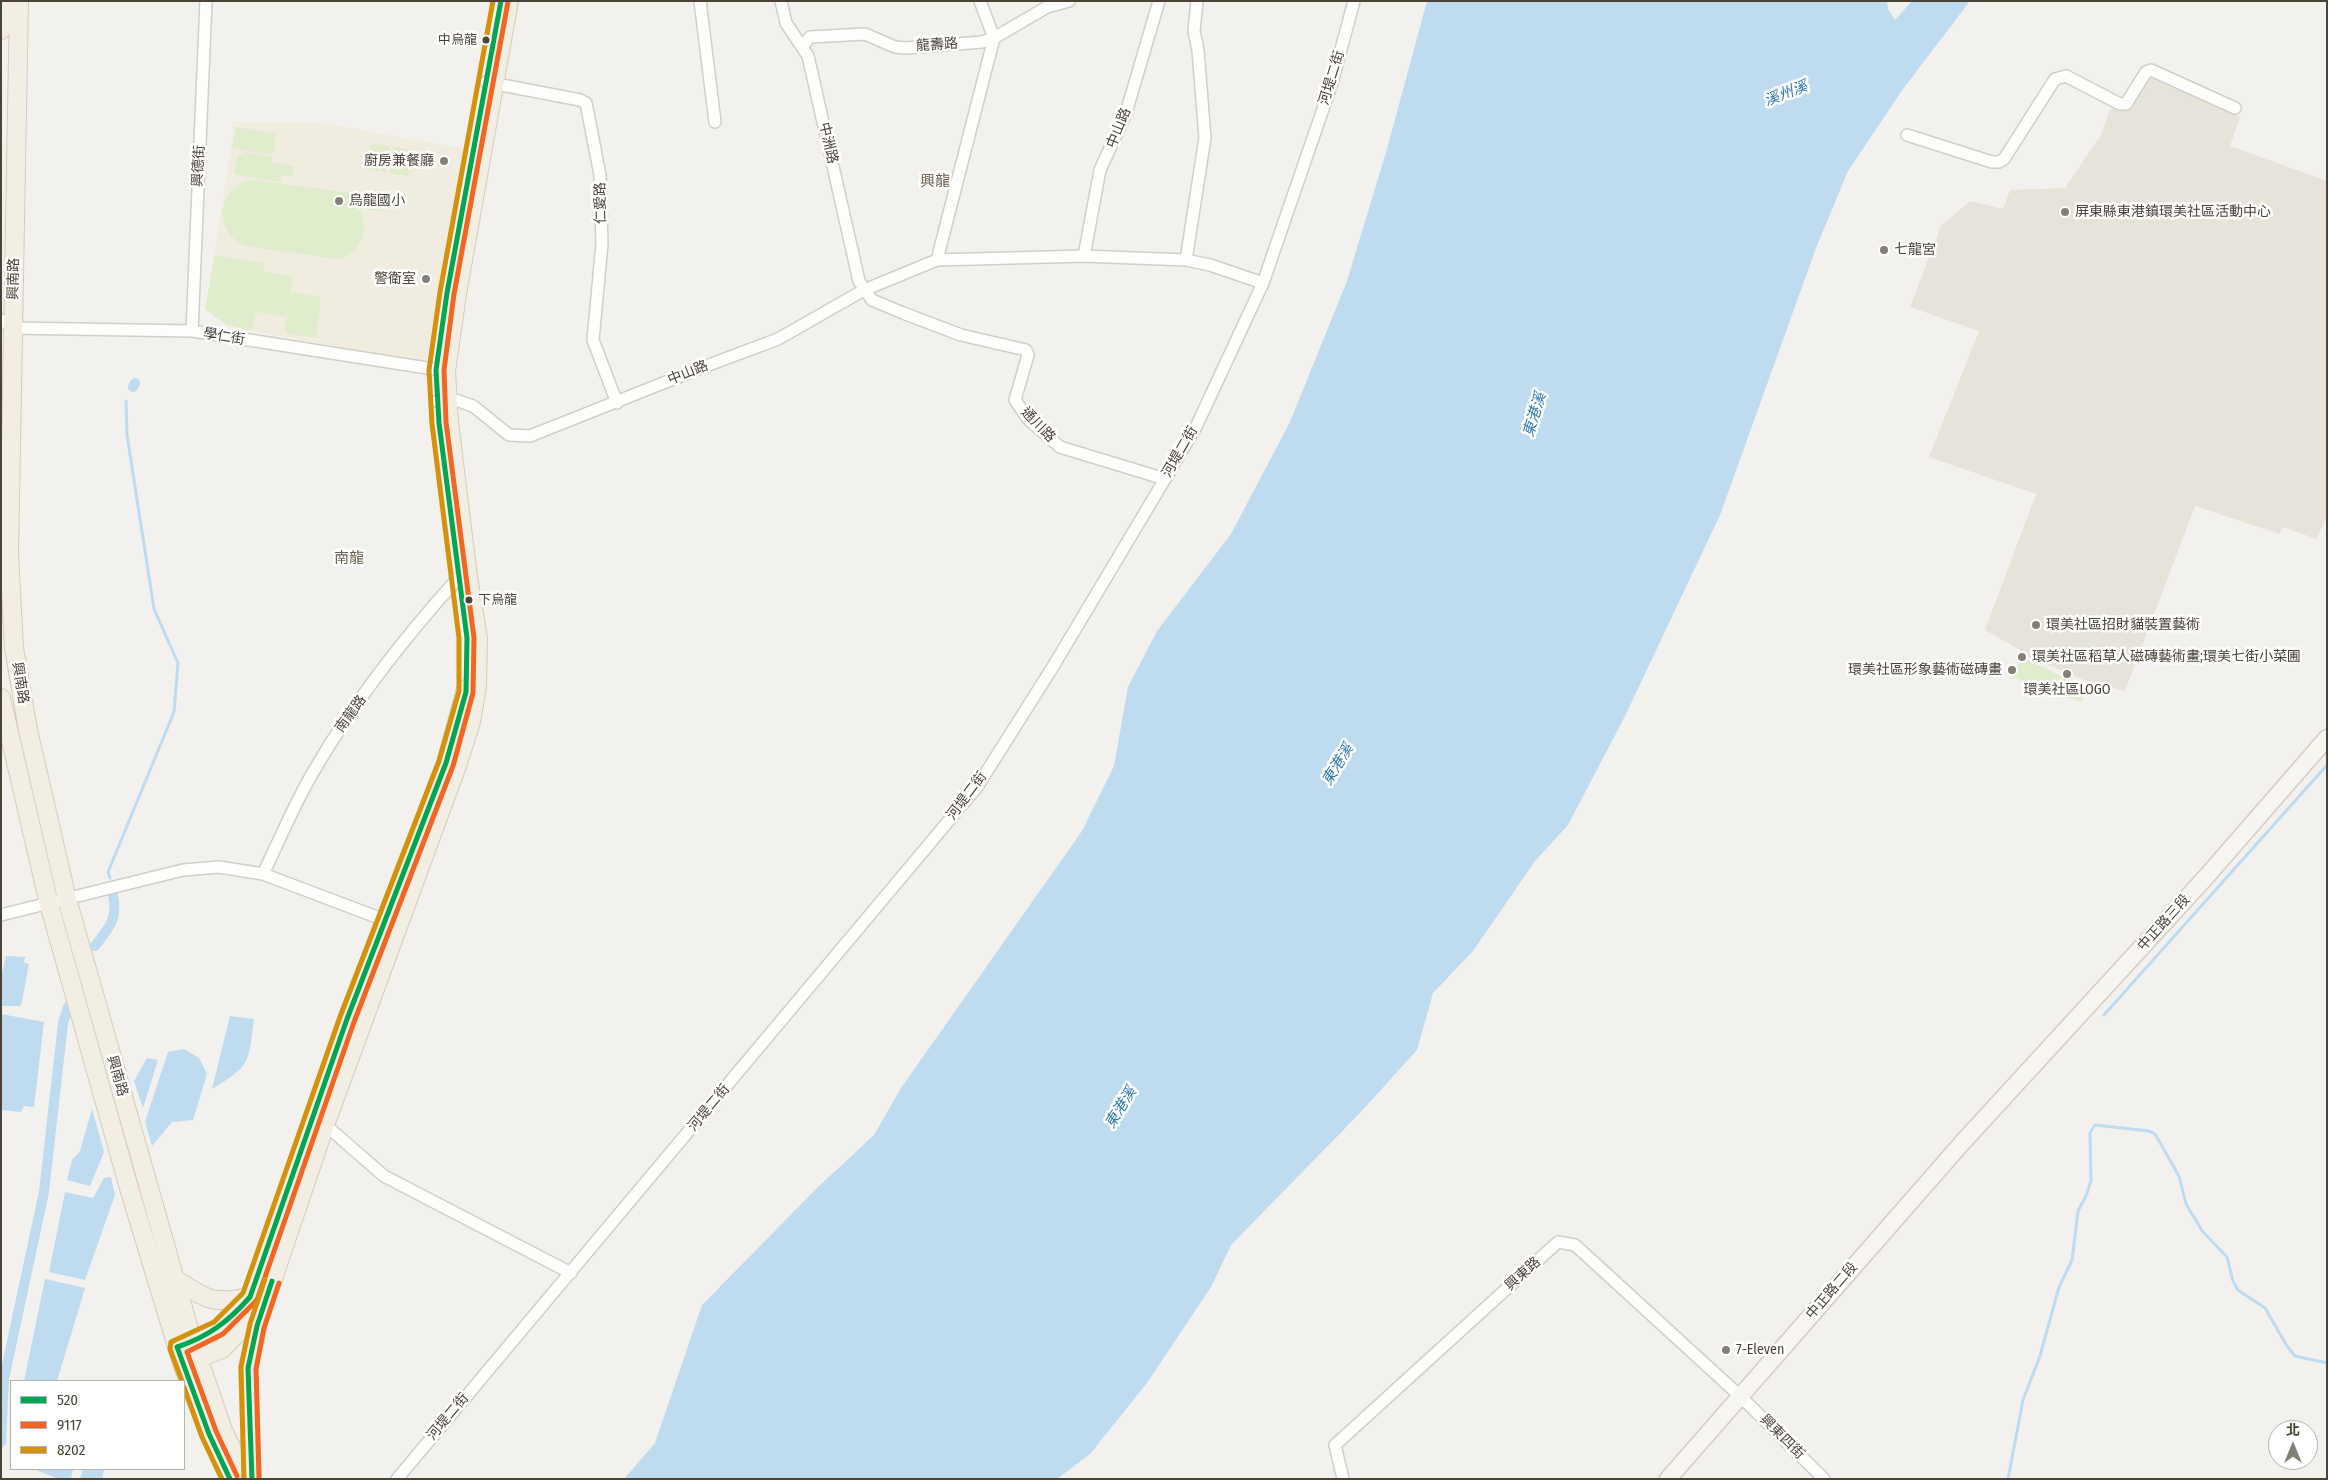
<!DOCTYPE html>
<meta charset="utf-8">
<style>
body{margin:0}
#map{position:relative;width:2328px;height:1480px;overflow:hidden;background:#f2f1ed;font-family:"Fira Sans Condensed","Noto Sans TC",sans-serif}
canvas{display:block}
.frame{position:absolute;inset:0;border:2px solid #4a4338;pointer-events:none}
.legend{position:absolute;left:10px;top:1380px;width:175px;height:90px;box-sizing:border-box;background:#fff;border:1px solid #b7b4af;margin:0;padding:6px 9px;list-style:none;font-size:15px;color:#4a4338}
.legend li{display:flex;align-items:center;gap:10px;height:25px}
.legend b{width:25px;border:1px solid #b7b4af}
.north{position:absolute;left:2268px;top:1420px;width:50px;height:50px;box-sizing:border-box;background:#fff;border:1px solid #b7b4af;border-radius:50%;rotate:0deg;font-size:14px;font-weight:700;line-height:20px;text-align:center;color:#4a4338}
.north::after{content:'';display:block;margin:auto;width:18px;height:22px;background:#858077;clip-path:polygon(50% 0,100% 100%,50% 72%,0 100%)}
</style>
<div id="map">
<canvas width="2328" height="1480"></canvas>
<div class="frame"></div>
<ul class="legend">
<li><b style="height:6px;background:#00a651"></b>520</li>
<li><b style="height:6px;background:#f26522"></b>9117</li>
<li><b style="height:6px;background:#d4920b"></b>8202</li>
</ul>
<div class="north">北</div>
</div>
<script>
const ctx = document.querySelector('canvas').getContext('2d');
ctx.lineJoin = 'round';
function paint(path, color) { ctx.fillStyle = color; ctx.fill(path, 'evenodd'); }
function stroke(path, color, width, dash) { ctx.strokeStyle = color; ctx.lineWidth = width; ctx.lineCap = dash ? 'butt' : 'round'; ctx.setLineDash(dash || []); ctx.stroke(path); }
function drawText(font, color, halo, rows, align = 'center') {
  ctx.font = font + ' "Fira Sans Condensed","Noto Sans TC",sans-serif'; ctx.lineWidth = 5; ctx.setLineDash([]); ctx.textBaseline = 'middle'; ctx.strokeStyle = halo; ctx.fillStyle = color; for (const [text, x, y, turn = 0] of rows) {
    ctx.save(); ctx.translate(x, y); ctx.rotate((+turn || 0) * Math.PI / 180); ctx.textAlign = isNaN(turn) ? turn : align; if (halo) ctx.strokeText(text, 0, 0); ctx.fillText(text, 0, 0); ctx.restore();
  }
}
paint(new Path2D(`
 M 2148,77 L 2240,117 L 2230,146 L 2327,181 L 2327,517 L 2316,539 L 2283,527 L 2280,534 L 2195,506 L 2125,691 L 2086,681 L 2027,656 L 2027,654 L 1985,630 L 2036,494 L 1929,457 L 1979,331 L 1910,307 L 1941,226 L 1970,201 L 2003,209 L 2010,190 L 2065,188 L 2102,133 L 2110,109 L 2132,109 Z`), '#e6e3da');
paint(new Path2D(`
 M 232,122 L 325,123 L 464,149 L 426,363 L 227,326 L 205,310 L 233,136 Z`), '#f0ecdf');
paint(new Path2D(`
 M 236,127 L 276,134 L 273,155 L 232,148 Z
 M 371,143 L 390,146 L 386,172 L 366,169 Z
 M 394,147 L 412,150 L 408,176 L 390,173 Z
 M 246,152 L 272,157 L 272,162 L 294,166 L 292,176 L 283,175 L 280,182 L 234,174 L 238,155 Z
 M 254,180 L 380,197 L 378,211 L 360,209 C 369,229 362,256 337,259 L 245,246 C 212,230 216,185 254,180 Z
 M 215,255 L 264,263 L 263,271 L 293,276 L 290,292 L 321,297 L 316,338 L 285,333 L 289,299 L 286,317 L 256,312 L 253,330 L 227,325 L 205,309 Z
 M 2022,657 L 2087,688 L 2081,702 L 2011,676 Z`), '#dfedcd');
paint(new Path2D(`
 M 1427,1 L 1887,1 L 1888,9 L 1895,20 L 1912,1 L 1970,1 L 1903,89 L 1848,171 L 1816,248 L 1720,515 L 1625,716 L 1568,825 L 1535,861 L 1473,951 L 1433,993 L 1417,1050 L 1358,1115 L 1231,1245 L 1211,1287 L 1147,1383 L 1090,1454 L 1057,1479 L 624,1479 L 655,1443 L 702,1305 L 817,1188 L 874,1135 L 901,1088 L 1082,831 L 1114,766 L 1128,687 L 1157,631 L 1231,534 L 1290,422 L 1347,281 L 1387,149 Z
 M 6,956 L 26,957 L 23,962 L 29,964 L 21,1006 L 1,1006 L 1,978 Z
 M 1,1014 L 44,1022 L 34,1107 L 24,1106 L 21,1112 L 1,1110 Z
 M 230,1016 L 254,1019 C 248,1063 252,1065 212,1089 Z
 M 184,1049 L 199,1058 L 207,1074 L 193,1120 L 172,1122 L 152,1146 L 145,1122 L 168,1052 Z
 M 147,1058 L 158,1060 L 143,1108 L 134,1081 Z
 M 92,1109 L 104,1152 L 90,1186 L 67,1180 L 72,1160 L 80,1151 Z
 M 111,1177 L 115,1195 L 85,1280 L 49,1272 L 65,1192 L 93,1198 L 104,1178 Z
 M 45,1279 L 85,1288 L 57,1381 L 24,1381 Z
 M 33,1469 L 73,1469 L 71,1479 L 59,1479 Z
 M 83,1469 L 104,1469 L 102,1479 L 80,1479 Z`), '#bedbf0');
stroke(new Path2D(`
 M 110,878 L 108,872 L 174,712 L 178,663 L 154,609 L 127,435 L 126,401
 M 2104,1015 L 2327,765
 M 2008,1479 L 2023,1400 L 2040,1356 L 2059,1287 L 2072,1260 L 2078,1211 L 2086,1196 L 2091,1181 L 2090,1133 L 2095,1125 L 2149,1131 L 2155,1134 L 2179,1176 L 2186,1204 L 2203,1232 L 2227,1257 L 2233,1281 L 2238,1290 L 2265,1308 L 2287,1346 L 2295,1356 L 2327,1363`), '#bedbf0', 3);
stroke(new Path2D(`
 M 133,387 L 135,383
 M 95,946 C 109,927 118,920 113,895
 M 1,1442 L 4,1379 L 44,1192 L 63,1023 L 68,1007`), '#bedbf0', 10);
const minor = new Path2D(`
 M 700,1 L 715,122
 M 781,1 L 786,23 L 808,56 L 859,281 L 872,300 L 903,313 L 961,335 L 1026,350 L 1028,355 L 1015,400 L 1028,419 L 1060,447 L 1165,479
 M 1197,1 L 1194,31 L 1198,50 L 1205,138 L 1186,260 L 1210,265 L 1263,283
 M 802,47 L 810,37 L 865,34 L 895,47 L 906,48 L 982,42 L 994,38 L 1047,7 L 1069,1
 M 486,82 L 580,100 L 586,103 L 600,175 L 602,244 L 593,340 L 617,403
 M 1907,135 L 1992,162 L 1999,162 L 2004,159 L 2055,79 L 2066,76 L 2120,104 L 2126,104 L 2146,72 L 2151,70 L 2235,108
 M 1084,256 L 1100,170 L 1126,113 L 1159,1
 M 937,260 L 994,38 L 980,1
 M 1,320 L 14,328 L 192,331 L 446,371
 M 192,331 L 206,1
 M 437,401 L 456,400 L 473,406 L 509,435 L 530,436 L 706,366 L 778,339 L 864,290 L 937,260 L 1084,256 L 1186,260
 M 263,874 C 280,839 295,802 315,769 C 355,700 405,637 458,578 L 468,577
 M 1,915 L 183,870 L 219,867 L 263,874 L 390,922
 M 322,1122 L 384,1176 L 571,1273
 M 397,1479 L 977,787 L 1054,665 L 1196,427 L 1263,283 L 1332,83 L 1354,1
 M 1343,1479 L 1335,1445 L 1558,1242 L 1575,1245 L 1740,1396 L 1824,1479`);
const secondary = new Path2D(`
 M 1668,1479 L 1962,1143 L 2206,877 L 2327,738`);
const primary = new Path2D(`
 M 19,1 L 9,554 L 14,648 L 28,730 L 67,899 L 193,1343 L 223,1430 L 246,1479
 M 1,30 L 3,1
 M 1,698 L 49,904 L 129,1188 L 182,1363 L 209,1434 L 230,1479
 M 175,1279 C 207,1299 211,1305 250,1297
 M 177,1347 C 212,1337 227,1324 250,1297 L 347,1019 L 446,763 L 466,689
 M 188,1362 L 222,1349 L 258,1311
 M 252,1479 L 248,1368 L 257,1326 L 325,1125 L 457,766 L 471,722 L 477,686 L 478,638 L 468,577 L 449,422 L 446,371 L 457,294 L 509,1`);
stroke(minor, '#d0cfca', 14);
stroke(secondary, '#d2cec4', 19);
stroke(primary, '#d5cdba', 20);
stroke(minor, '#fdfdfc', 11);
stroke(secondary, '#f7f5f0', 16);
stroke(primary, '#f2eee4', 18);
stroke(new Path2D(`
 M 230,1479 L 209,1434 L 177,1347 C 208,1337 229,1321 250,1297 L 347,1019 L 446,763 L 466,692 L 467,638 L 439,423 L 436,370 L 447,293 L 501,1
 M 252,1479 L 248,1368 L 257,1326 L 272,1281`), '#00a651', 5);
stroke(new Path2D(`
 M 237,1476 L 216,1431 L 187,1352 L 223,1334 L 257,1300 L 354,1022 L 453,766 L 473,693 L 474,638 L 446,422 L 444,370 L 454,294 L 508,2
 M 259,1479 L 256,1369 L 264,1328 L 279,1283`), '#f26522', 5);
stroke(new Path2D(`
 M 182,1381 L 170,1349 L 171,1342 L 214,1322 L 243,1293 L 340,1017 L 439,761 L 459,691 L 459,638 L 432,424 L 429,370 L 440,292 L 493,1
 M 184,1387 L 202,1437 L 222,1479
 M 244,1479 L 241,1367 L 250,1324 L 265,1279`), '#d4920b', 5);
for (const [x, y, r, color] of [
 [486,40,4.5,"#4a4338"],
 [444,161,5,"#858077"],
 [339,201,5,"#858077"],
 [2065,212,5,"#858077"],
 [1884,250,5,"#858077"],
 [426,279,5,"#858077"],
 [469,600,4.5,"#4a4338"],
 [2036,625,5,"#858077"],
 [2022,657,5,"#858077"],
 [2012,670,5,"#858077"],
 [2067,674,5,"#858077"],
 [1726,1350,5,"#858077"]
]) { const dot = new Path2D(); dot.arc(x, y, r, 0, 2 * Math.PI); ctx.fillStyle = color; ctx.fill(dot); stroke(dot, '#fff', 2); }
drawText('13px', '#4a4338', '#fff', [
 ["中烏龍",477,40],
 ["下烏龍",478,600,"left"]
], 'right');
drawText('14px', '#4a4338', '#fff', [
 ["龍壽路",937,45,-4],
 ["河堤二街",1332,78,-73],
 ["中山路",1119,128,-68],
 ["中洲路",828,143,77],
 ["興德街",199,166,-87],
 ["仁愛路",601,203,-91],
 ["興南路",14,279,-89],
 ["學仁街",224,337,9],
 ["中山路",688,373,-22],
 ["通川路",1038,425,46],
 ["河堤二街",1180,452,-60],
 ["興南路",20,683,81],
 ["南龍路",351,714,-54],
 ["河堤二街",967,796,-53],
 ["中正路三段",2164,923,-48],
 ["興南路",117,1076,74],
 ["河堤二街",709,1108,-50],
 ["興東路",1523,1274,-42],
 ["中正路二段",1832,1291,-49],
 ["河堤二街",448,1417,-50],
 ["興東四街",1782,1437,45]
]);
drawText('14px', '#4a4338', '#fff', [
 ["廚房兼餐廳",434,161,"right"],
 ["烏龍國小",349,201],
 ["屏東縣東港鎮環美社區活動中心",2075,212],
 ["七龍宮",1894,250],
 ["警衛室",416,279,"right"],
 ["環美社區招財貓裝置藝術",2046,625],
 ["環美社區稻草人磁磚藝術畫;環美七街小菜圃",2032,657],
 ["環美社區形象藝術磁磚畫",2002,670,"right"],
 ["環美社區LOGO",2067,690,"center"],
 ["7-Eleven",1736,1350]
], 'left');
drawText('italic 15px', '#2d77b0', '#fff', [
 ["溪州溪",1786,94,-21],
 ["東港溪",1535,415,-73],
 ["東港溪",1338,765,-58],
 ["東港溪",1121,1108,-58]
]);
drawText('15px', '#6d614f', '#fff', [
 ["興龍",935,182],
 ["南龍",349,559]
]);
</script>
